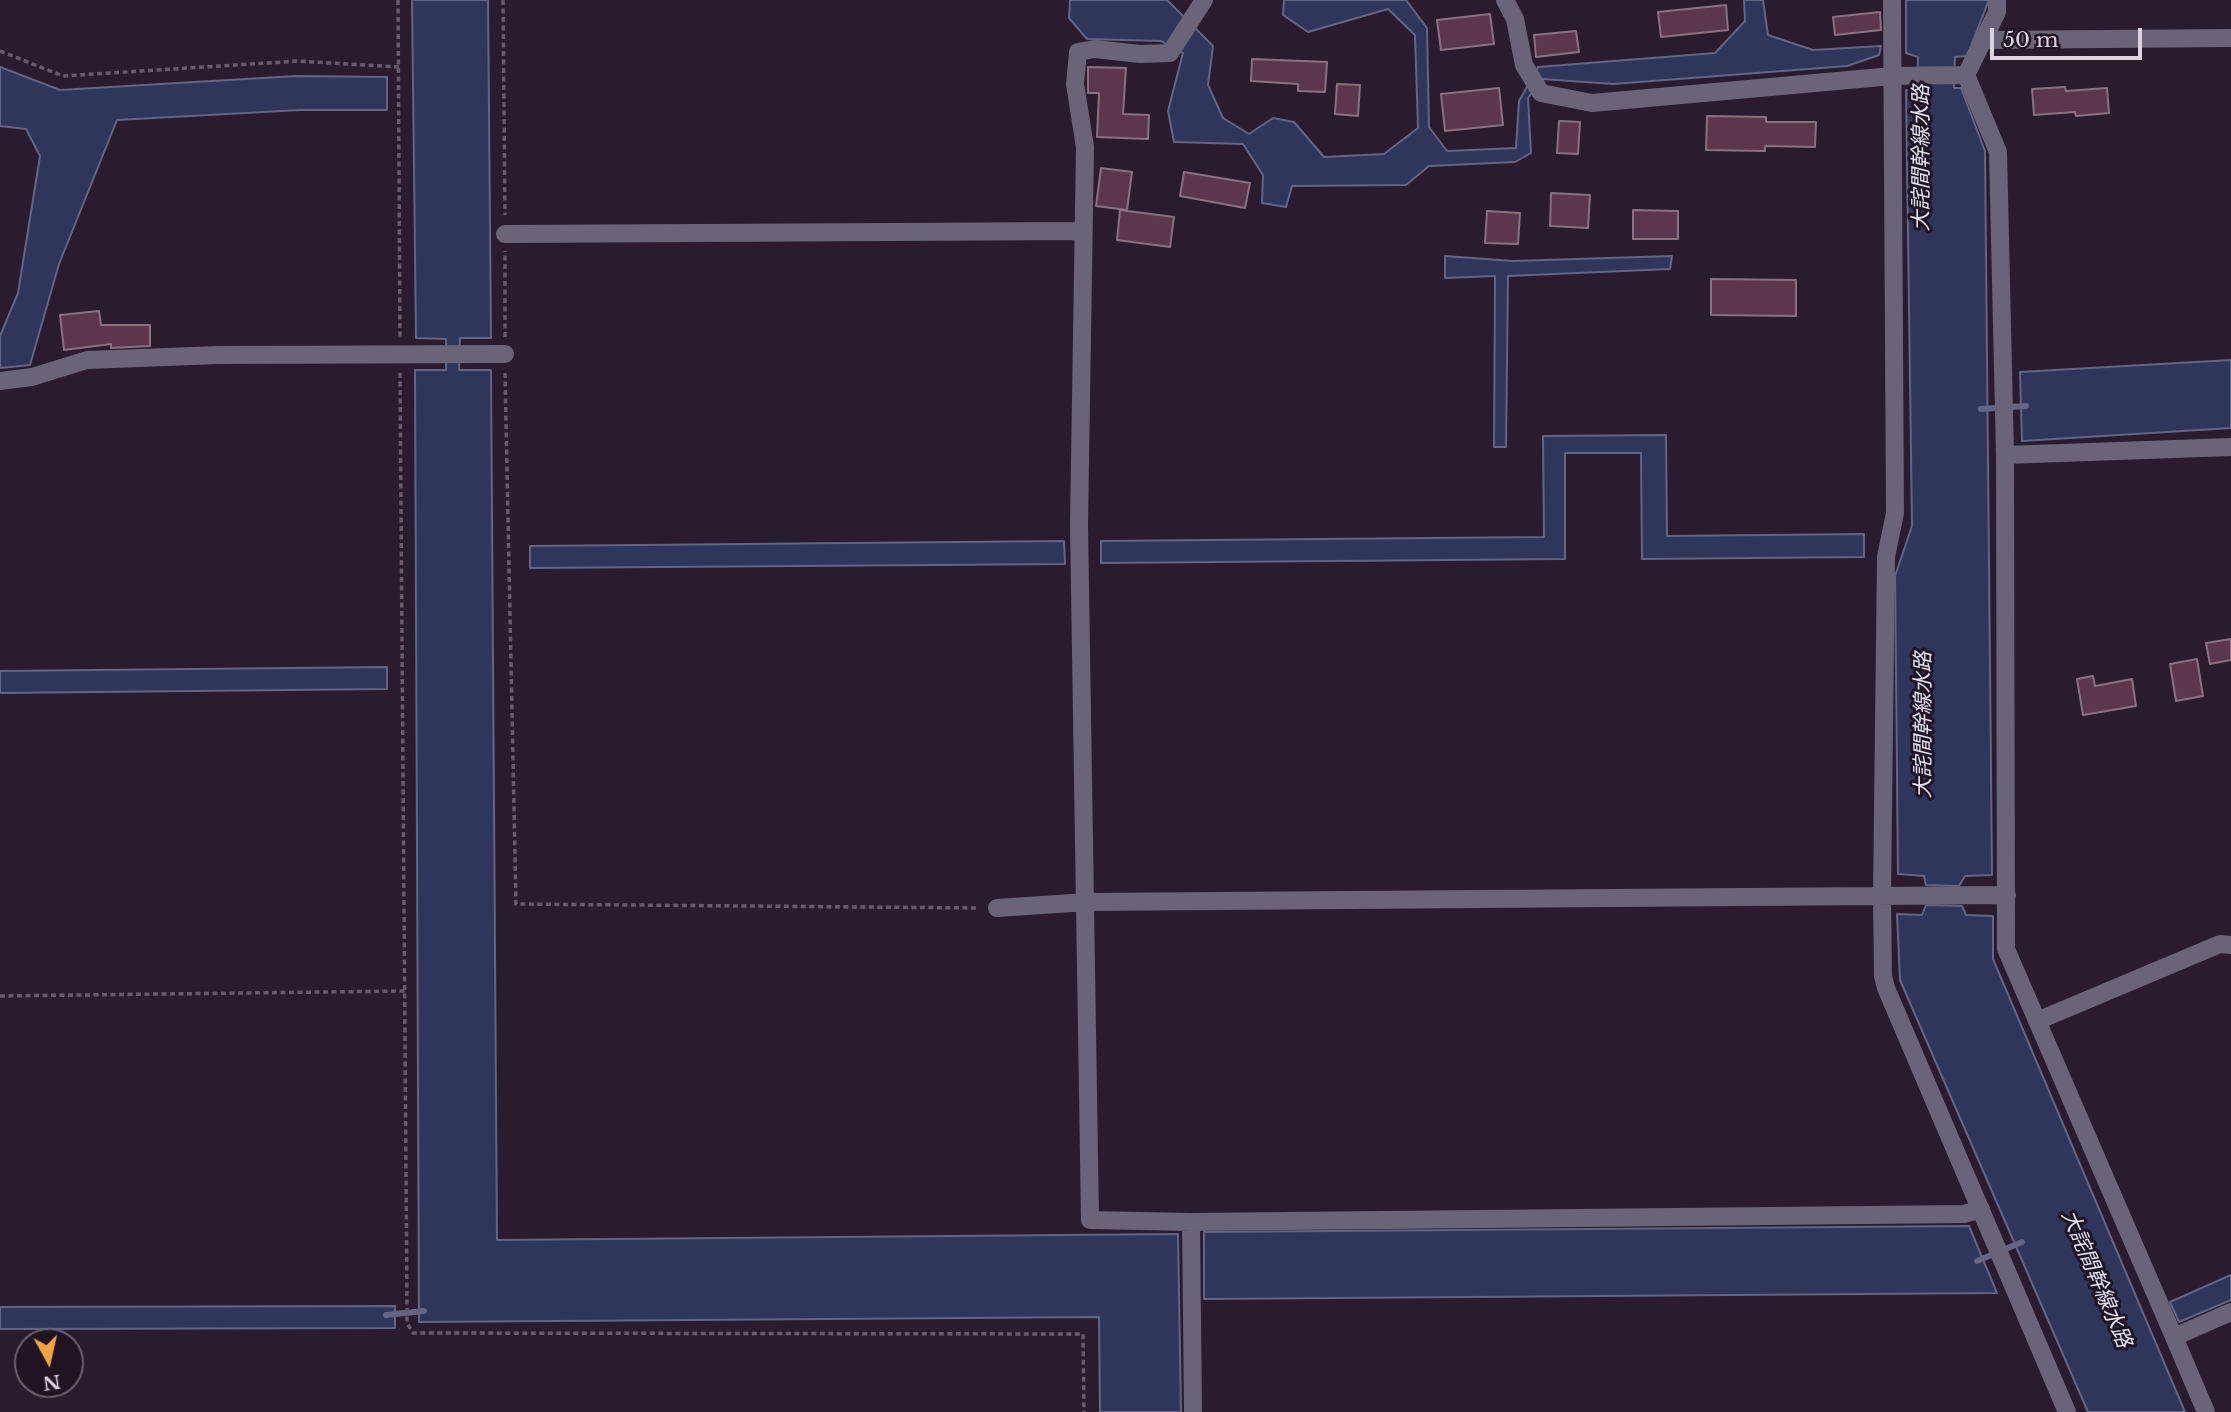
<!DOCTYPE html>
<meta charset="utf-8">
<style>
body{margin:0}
#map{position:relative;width:2231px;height:1412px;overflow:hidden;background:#2a1c2e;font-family:"Libre Baskerville",serif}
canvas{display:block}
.north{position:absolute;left:14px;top:1328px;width:70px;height:70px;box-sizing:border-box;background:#201324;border:2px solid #6b606f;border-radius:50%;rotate:172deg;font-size:19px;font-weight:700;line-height:28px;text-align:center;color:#dcd3df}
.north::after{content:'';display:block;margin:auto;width:24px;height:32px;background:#f2a541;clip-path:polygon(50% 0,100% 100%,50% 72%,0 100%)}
.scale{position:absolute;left:1990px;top:28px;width:152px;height:32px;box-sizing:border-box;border:4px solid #dcd3df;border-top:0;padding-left:9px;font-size:21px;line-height:24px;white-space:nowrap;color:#dcd3df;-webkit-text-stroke:5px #201324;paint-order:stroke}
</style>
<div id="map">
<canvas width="2231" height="1412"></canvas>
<div class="north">N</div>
<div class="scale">50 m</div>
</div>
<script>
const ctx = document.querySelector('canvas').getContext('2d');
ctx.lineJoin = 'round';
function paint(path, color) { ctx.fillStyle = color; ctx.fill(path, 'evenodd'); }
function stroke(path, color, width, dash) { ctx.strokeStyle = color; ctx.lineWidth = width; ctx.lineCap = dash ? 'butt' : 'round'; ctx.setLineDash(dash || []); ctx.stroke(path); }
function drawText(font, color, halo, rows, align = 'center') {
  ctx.font = font + ' "Libre Baskerville","Noto Sans JP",serif'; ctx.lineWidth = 6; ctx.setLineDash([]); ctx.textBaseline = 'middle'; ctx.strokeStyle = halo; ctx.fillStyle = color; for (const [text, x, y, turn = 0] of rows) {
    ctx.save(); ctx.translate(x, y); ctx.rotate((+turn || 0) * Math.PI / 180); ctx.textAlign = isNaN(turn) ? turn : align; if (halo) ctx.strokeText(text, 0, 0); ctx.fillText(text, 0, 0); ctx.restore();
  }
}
const water = new Path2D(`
 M 412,0 L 488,0 L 491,338 L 460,338 L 459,370 L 491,370 L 497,1240 L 1178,1234 L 1181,1412 L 1100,1412 L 1099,1317 L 419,1322 L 415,370 L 446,370 L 446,339 L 416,338 Z
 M 1070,0 L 1167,0 L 1213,46 L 1208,85 L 1223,118 L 1249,134 L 1273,118 L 1294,122 L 1324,157 L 1384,154 L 1418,128 L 1415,35 L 1388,9 L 1308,32 L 1283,15 L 1284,0 L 1406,0 L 1427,28 L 1429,127 L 1447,151 L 1516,148 L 1519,101 L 1538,67 L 1715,53 L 1745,21 L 1744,0 L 1763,0 L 1768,35 L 1813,50 L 1881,46 L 1879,55 L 1847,66 L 1613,84 L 1542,79 L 1528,98 L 1531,153 L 1515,162 L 1429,166 L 1406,185 L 1292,186 L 1286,207 L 1262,203 L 1263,175 L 1243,144 L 1174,142 L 1168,111 L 1183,53 L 1161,41 L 1087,39 L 1069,18 Z
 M 1906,0 L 1989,0 L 1967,56 L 1955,57 L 1954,88 L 1961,88 L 1985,151 L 1992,875 L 1965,876 L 1959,886 L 1926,885 L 1924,876 L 1898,874 L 1895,576 L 1912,526 L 1906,90 L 1917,89 L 1918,57 L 1906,53 Z
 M 0,67 L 60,90 L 296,76 L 387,77 L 387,110 L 300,110 L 117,120 L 59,264 L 30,365 L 0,368 L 0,336 L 18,293 L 40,156 L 26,129 L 0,126 Z
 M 1445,256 L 1513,261 L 1672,256 L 1670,269 L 1508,276 L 1506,447 L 1494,447 L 1495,276 L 1445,278 Z
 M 2231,360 L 2231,428 L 2022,441 L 2020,372 Z
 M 1666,435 L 1667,536 L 1864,534 L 1864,557 L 1642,559 L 1641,453 L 1565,453 L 1565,559 L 1101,563 L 1101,541 L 1544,537 L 1543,436 Z
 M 1064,541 L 1065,564 L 530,568 L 530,546 Z
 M 387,667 L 387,689 L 0,693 L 0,671 Z
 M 1926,905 L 1962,906 L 1966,915 L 1993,916 L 1993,959 L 2185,1412 L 2088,1412 L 1900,980 L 1897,914 L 1922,915 Z
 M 1969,1226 L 1997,1293 L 1204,1299 L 1204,1232 Z
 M 2231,1275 L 2231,1300 L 2179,1322 L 2170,1302 Z
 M 395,1306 L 395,1328 L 0,1329 L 0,1307 Z`);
paint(water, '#2e365c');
stroke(water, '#626583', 2);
stroke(new Path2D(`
 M 1981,409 L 2026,406
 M 1977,1261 L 2022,1242
 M 386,1315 L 424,1311`), '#626583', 6);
const building = new Path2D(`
 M 1726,5 L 1728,30 L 1661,37 L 1658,12 Z
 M 1880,12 L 1881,30 L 1835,35 L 1833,17 Z
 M 1490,14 L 1494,44 L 1441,50 L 1437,20 Z
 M 1576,31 L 1579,52 L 1536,57 L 1534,35 Z
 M 1252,59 L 1327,62 L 1325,92 L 1298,91 L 1298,84 L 1251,81 Z
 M 1088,67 L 1126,68 L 1123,114 L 1149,115 L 1148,139 L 1097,137 L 1099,93 L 1088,93 Z
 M 1337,84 L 1360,85 L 1358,116 L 1335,114 Z
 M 2065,87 L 2066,91 L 2107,88 L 2109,113 L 2076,116 L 2075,112 L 2034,115 L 2032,89 Z
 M 1499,88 L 1503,125 L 1445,131 L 1441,94 Z
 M 1707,116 L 1766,117 L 1766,122 L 1816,122 L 1815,147 L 1765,146 L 1765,151 L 1706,150 Z
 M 1559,121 L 1580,122 L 1578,154 L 1557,153 Z
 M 1101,168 L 1132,172 L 1127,210 L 1096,206 Z
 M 1184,172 L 1250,183 L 1245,208 L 1180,196 Z
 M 1551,193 L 1590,195 L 1588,228 L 1550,226 Z
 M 1120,210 L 1174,217 L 1170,247 L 1117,240 Z
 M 1633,210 L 1678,211 L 1678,239 L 1633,239 Z
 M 1487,211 L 1520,213 L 1518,244 L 1485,243 Z
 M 1711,279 L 1796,280 L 1796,316 L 1711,315 Z
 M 99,311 L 101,325 L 150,325 L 150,346 L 111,348 L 111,344 L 64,350 L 60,315 Z
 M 2231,639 L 2231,660 L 2210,664 L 2206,643 Z
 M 2197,659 L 2203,696 L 2176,701 L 2170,664 Z
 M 2093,676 L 2095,686 L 2132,679 L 2136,706 L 2083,715 L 2077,679 Z`);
paint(building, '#5c354f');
stroke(building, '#897280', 2);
stroke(new Path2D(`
 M 398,0 L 400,337
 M 503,0 L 505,215
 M 0,51 L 63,76 L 298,61 L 399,67
 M 505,337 L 505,251
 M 400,373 L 407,1306 L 407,1323 L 413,1333 L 1083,1334 L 1084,1412
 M 505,373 L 516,904 L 978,908
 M 0,996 L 405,991`), '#675b6b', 3.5, [5, 3.5]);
stroke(new Path2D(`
 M 1505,0 L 1515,19 L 1524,65 L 1541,93 L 1592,103 L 1893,76 L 1966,75
 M 1892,0 L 1895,513 L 1886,557 L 1882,897 L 1883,976 L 1886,988 L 2067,1412
 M 1997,0 L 1997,12 L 1966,75 L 1998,152 L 2005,455 L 2006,949 L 2174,1337 L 2231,1312
 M 1984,40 L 2231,38
 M 505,234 L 1082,231
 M 0,381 L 32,377 L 87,360 L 219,355 L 505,354
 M 2005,455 L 2231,447
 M 997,908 L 1087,902 L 2007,895
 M 2037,1021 L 2220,944 L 2231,945
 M 1191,1222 L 1964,1214 L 1981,1209
 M 2174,1337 L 2206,1412
 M 1193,1412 L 1191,1222 L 1090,1220 L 1079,525 L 1085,147 L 1075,84 L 1078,52 L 1095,49 L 1140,54 L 1170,53 L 1204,0`), '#696478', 18);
drawText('italic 21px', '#e0e4f2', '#201324', [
 ["大詫間幹線水路",1922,158,-90],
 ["大詫間幹線水路",1924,725,-90],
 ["大詫間幹線水路",2096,1279,67]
]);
</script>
